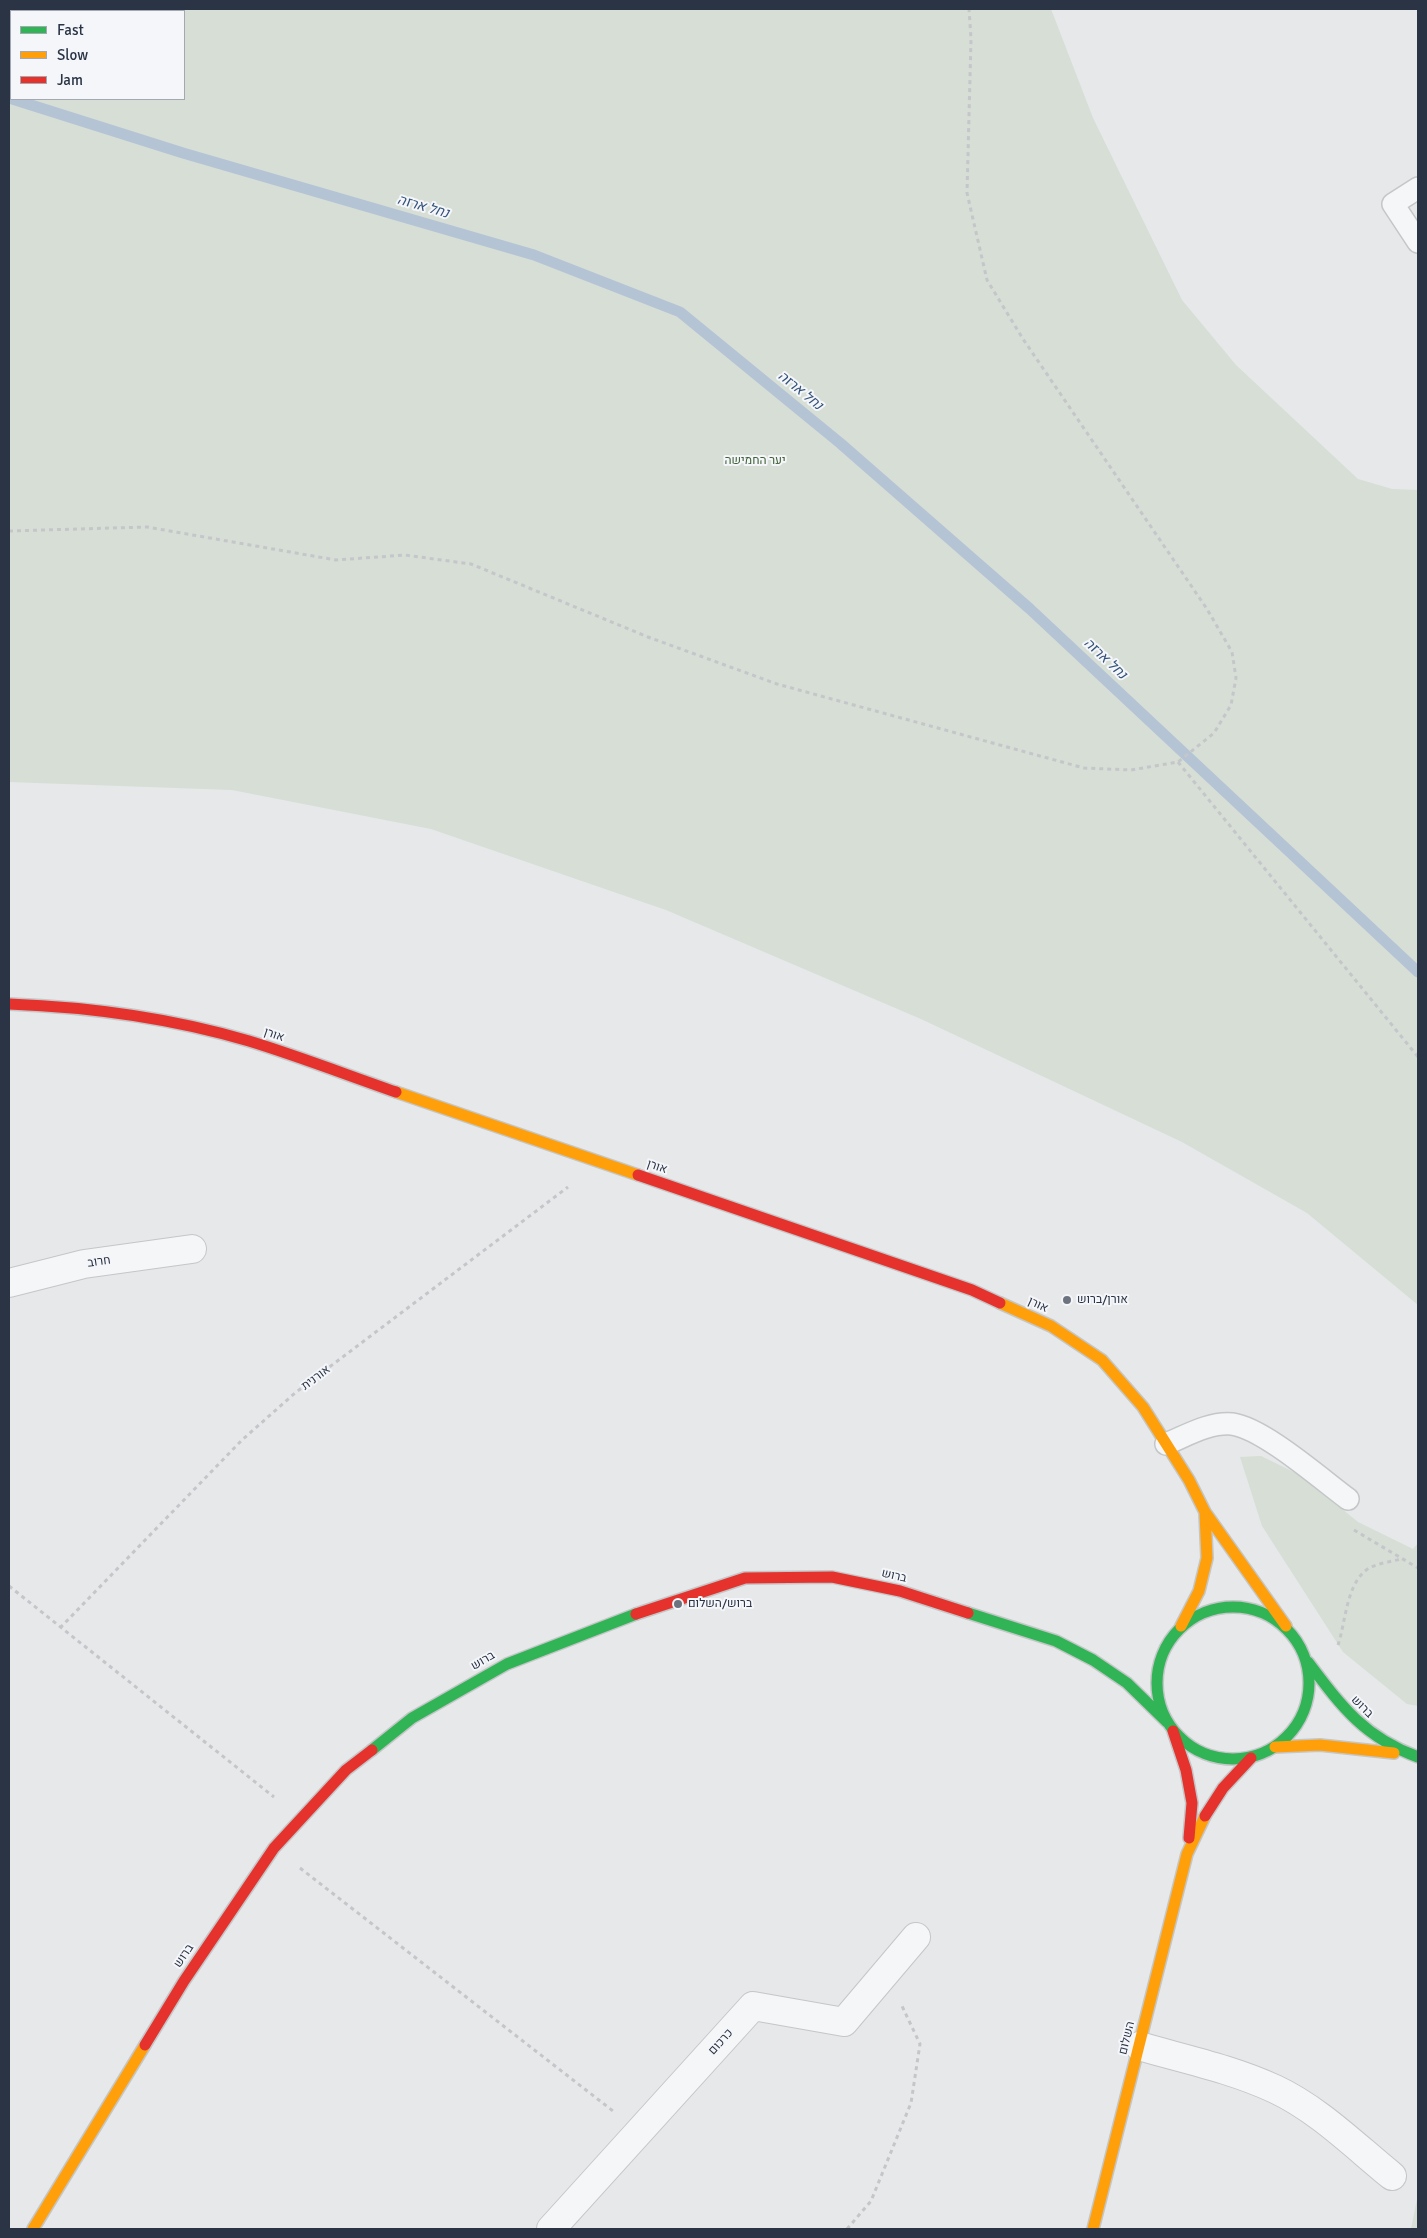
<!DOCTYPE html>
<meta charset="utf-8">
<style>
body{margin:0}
#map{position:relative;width:1427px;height:2238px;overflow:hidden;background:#e6e8ea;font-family:Signika,sans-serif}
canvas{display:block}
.frame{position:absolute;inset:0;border:10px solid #2b3445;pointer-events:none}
.legend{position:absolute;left:10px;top:10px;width:175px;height:90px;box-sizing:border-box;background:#f4f6f9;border:1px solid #a4a8b1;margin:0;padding:6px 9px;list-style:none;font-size:15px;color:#2b3445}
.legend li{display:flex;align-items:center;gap:10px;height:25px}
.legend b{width:25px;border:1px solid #a4a8b1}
</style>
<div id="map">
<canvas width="1427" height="2238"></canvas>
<div class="frame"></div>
<ul class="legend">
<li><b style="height:6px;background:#30b455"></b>Fast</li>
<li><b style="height:6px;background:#ff9f0a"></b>Slow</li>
<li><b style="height:6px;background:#e5322d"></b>Jam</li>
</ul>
</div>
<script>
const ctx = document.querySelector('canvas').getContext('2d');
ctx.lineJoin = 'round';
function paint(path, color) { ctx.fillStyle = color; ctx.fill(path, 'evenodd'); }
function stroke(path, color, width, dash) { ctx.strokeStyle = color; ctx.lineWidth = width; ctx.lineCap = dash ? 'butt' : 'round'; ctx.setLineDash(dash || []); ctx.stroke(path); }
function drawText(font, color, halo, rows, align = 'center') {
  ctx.font = font + ' Signika,Heebo,sans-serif'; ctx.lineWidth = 4; ctx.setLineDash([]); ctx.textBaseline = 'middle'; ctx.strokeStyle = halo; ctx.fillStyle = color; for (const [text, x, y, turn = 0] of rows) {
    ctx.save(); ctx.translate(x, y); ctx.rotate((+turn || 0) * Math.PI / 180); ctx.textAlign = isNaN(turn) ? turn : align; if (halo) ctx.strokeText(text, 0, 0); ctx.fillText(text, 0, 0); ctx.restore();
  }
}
paint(new Path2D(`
 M 9,9 L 1051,9 L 1093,118 L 1182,300 L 1236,365 L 1358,479 L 1392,489 L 1418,490 L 1418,1305 L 1307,1213 L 1182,1142 L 921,1019 L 666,910 L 431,829 L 232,790 L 9,782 ZM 11,11 L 184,11 L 184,99 L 11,99 Z
 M 1261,1456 L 1300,1475 L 1358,1522 L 1413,1549 L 1418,1543 L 1418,1706 L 1407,1704 L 1343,1652 L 1262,1526 L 1240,1457 Z
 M 1418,2194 L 1418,2229 L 1411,2229 Z`), '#d6ded6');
stroke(new Path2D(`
 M 9,98 L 183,153 L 534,255 L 680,312 L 840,443 L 1030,609 L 1418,972`), '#b4c4d5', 11);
const lane = new Path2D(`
 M 1418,188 L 1393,204 L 1418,242
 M 1166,1444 C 1186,1436 1209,1422 1232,1424 C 1263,1428 1321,1479 1348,1499`);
const street = new Path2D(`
 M 9,1283 L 84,1264 L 192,1249
 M 1139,2046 C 1184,2059 1232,2069 1275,2089 C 1318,2109 1355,2146 1392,2176
 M 551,2229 L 753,2006 L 844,2022 L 916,1937`);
const fast = new Path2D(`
 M1157 1683a76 76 0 1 1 152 0a76 76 0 1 1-152 0Z
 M 968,1613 L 1056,1641 L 1093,1660 L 1127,1683 L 1167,1722
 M 1308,1662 C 1342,1707 1364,1737 1418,1757
 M 372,1750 L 412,1718 L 507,1664 L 636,1614`);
const slow = new Path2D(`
 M 396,1092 L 638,1175
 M 1000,1303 L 1051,1326 L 1102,1360 L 1143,1407 L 1189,1480 L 1205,1512 L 1286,1626
 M 1181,1626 L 1199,1591 L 1207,1558 L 1205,1513
 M 1275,1747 L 1320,1745 L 1394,1753
 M 33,2229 L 145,2045
 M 1093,2229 L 1187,1854 L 1205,1816`);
const jam = new Path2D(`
 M 9,1004 C 90,1007 171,1018 249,1041 C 298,1056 347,1075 396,1092
 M 638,1175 L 972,1290 L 1000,1303
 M 636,1614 L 745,1578 L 832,1577 L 900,1591 L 968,1613
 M 1173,1731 L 1186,1770 L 1192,1803 L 1189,1838
 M 1205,1816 L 1223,1788 L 1251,1758
 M 145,2045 L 184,1981 L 274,1848 L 346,1770 L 372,1750`);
stroke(lane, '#c4c6c8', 24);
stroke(street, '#c4c6c8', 30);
stroke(fast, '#c4c6c8', 14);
stroke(slow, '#c4c6c8', 14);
stroke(jam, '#c4c6c8', 14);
stroke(new Path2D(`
 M 9,531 L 147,527 L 336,560 L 405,555 L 471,564 L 648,637 L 777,684 L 1084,768 L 1131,770 L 1178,762 L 1214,733 L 1231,705 L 1236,678 L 1232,652 L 1207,609 L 1023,339 L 987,280 L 967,193 L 971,39 L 969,9
 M 1178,762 L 1418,1057
 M 1354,1530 L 1418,1568
 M 9,1586 L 274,1797
 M 60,1628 L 242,1440 L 295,1393 L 568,1187
 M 1338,1645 C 1346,1622 1346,1580 1371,1567 C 1381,1563 1392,1561 1402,1559
 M 300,1868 L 613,2111
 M 847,2229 L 871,2201 L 911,2103 L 920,2044 L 902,2006`), '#c5c6ca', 3, [4, 4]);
stroke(lane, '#f5f6f7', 21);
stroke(street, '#f5f6f7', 28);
stroke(fast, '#30b455', 11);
stroke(slow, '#ff9f0a', 11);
stroke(jam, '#e5322d', 11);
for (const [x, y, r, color] of [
 [1067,1300,5,"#6c737f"],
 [678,1604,5,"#6c737f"]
]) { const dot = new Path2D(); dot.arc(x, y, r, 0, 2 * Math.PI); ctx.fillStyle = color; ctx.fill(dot); stroke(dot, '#f4f6f9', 2); }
drawText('12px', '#3f6138', '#f4f6f9', [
 ["יער החמישה",755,461]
]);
drawText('12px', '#2b3445', '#f4f6f9', [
 ["אורן",274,1035,19],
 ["אורן",657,1167,19],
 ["חרוב",99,1262,-8],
 ["אורן",1038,1305,25],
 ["אורנית",316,1378,-37],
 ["ברוש",894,1576,13],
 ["ברוש",483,1661,-30],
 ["ברוש",1362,1707,45],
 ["ברוש",184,1956,-56],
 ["השלום",1127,2038,-76],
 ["כרכום",721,2042,-48]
]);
drawText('12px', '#2b3445', '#f4f6f9', [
 ["אורן/ברוש",1077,1300],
 ["ברוש/השלום",688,1604]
], 'left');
drawText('italic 14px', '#34527a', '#f4f6f9', [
 ["נחל ארזה",423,207,16],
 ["נחל ארזה",800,391,39],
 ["נחל ארזה",1105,659,43]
]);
</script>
